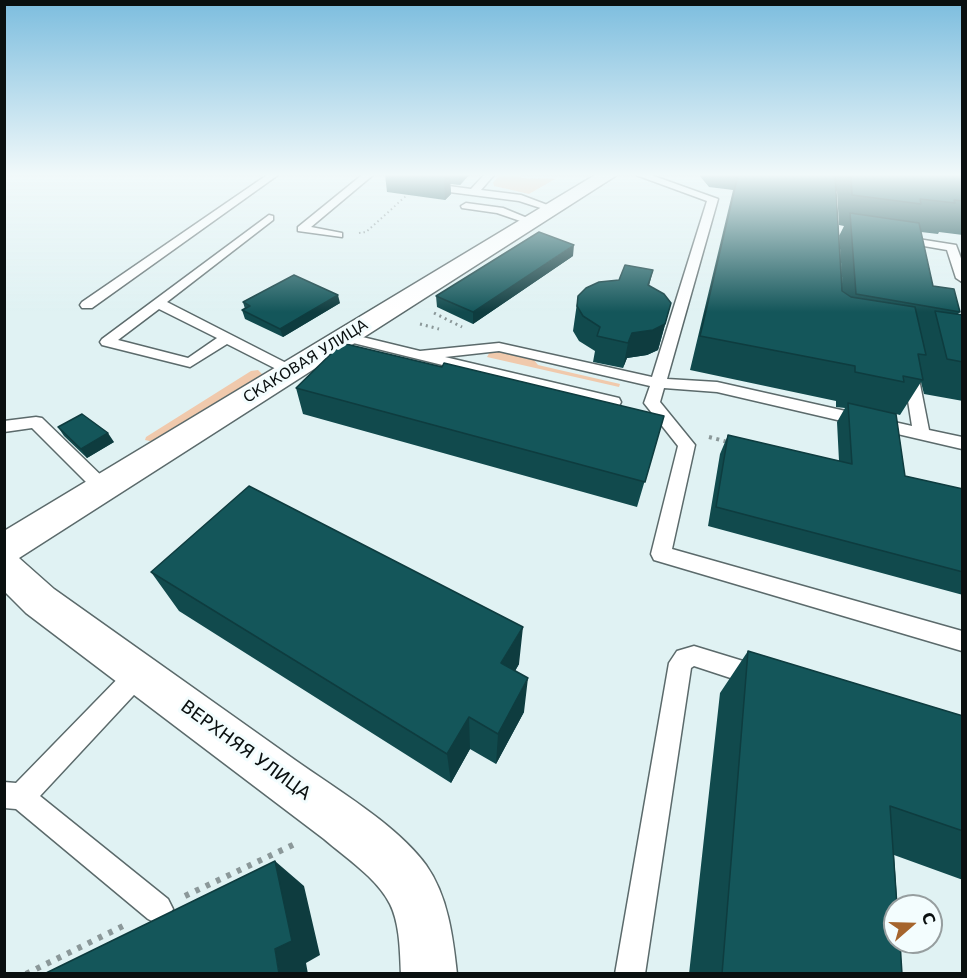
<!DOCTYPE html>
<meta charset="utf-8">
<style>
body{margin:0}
#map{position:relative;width:967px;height:978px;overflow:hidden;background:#e0f2f3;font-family:"DejaVu Sans",sans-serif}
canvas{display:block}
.frame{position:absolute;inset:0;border:6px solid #0a1010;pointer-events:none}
.north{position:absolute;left:883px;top:894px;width:60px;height:60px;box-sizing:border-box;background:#f3fdfe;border:2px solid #969e9f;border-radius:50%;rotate:70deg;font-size:16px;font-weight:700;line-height:24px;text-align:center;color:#0a1010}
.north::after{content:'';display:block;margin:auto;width:21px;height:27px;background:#a5652d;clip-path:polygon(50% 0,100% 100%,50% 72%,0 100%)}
</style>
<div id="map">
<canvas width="967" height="978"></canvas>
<div class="frame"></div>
<div class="north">С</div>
</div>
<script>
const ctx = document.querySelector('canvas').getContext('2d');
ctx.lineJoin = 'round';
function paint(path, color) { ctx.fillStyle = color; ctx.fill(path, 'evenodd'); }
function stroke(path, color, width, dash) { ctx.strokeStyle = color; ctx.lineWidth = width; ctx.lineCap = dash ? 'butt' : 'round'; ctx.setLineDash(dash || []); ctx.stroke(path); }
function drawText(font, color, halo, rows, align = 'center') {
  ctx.font = font + ' "DejaVu Sans",sans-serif'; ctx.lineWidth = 6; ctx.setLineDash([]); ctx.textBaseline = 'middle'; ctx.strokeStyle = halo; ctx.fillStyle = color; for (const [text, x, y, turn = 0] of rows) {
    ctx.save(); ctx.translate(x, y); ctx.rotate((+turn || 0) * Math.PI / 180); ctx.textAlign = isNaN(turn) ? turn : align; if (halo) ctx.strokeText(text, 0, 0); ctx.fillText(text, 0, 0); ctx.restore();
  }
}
paint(new Path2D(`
 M 499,175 L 519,175 L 520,177 C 533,180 545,177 555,179 L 529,194 L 494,186 L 493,183 Z
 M 491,350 L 534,360 L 538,365 L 620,384 L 619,387 L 487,357 Z
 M 258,370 L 263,375 L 154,442 L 145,440 L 146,437 L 251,371 Z`), '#f0c9ac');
const lane = new Path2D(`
 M 267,175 L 278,175 L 92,308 L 82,308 L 80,305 L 82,302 Z
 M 362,175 L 373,175 L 311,227 L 342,233 L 342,237 L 298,231 L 298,227 Z
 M 484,175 L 494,175 L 481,190 L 521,195 L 558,209 L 553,212 L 519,201 L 426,189 L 421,186 L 426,183 L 471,189 Z
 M 636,175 L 651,175 L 718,199 L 667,379 L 717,382 L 912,426 L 903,369 L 910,364 L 917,369 L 929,430 L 962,437 L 962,449 L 717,392 L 664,388 L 660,402 L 695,445 L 672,549 L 962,631 L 962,651 L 654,560 L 651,554 L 678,446 L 644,403 L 650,386 L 499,351 L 445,357 L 619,398 L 621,402 L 619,406 L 613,407 L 341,340 L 339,337 L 346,333 L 420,351 L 499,343 L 652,377 L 707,201 Z
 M 466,203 L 503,208 L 537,222 L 532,225 L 497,213 L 462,208 L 461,206 Z
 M 269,215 L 273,216 L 273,220 L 167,302 L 296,368 L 298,371 L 296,374 L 286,374 L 227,344 L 190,367 L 102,345 L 100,342 L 102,339 ZM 159,309 L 217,338 L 188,358 L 118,340 Z
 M 899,236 L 956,245 L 962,261 L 962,282 L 956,278 L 947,250 L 895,241 L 895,237 Z
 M 36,417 L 42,418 L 109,483 L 112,488 L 109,493 L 103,495 L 97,493 L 32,428 L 4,432 L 4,421 Z
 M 694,646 L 766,668 L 769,676 L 766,684 L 758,687 L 694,666 L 691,668 L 645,974 L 615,974 L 669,663 L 677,651 Z
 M 138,663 L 146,666 L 149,674 L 146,682 L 40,796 L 168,899 L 173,909 L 168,919 L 158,924 L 148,919 L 16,809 L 4,808 L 4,782 L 16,783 L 130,666 Z`);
const street = new Path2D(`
 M 595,175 L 617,175 L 19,558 L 54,589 C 134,646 215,703 295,760 C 336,789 397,825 426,865 C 448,896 453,937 457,974 L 401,974 C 400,952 400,924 390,904 C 377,878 346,858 324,839 L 26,613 L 4,591 L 4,531 Z`);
stroke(lane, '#5b6a6b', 3);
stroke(street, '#5b6a6b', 3);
stroke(new Path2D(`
 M 359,233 L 366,232 L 406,196`), '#8b9899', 2, [1.5, 3]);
stroke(new Path2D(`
 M 434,313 L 462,327
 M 420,324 L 439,329`), '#8b9899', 3, [2, 4]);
stroke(new Path2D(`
 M 709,437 L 728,442`), '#8b9899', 4, [3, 4.5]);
stroke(new Path2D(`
 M 185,896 L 297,843
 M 26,974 L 125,925`), '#8b9899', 6, [4.5, 7]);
paint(lane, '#fff');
paint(street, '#fff');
paint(new Path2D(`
 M 385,175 L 469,175 L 460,185 L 450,184 L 451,194 L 445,200 L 387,192 Z
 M 699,175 L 963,175 L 963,235 L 939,232 L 938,234 L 921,232 L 933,286 L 960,312 L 958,314 L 963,315 L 963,401 L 924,394 L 921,382 L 900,415 L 896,414 L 905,476 L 963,489 L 963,595 L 708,526 L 720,454 L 728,435 L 839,461 L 837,422 L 845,408 L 836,407 L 836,401 L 690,370 L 733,190 L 709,187 ZM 836,191 L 837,192 L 839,225 L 844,226 L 839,236 L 843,291 Z
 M 573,256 L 473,324 L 437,307 L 436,296 Z
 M 653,270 L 649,286 L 671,303 L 658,350 L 647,355 L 627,358 L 623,368 L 593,362 L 595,351 L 579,341 L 573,331 L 578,296 Z
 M 243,302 L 340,303 L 283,337 L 245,319 L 242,310 L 245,309 Z
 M 442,367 L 664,416 L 637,507 L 303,414 L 296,388 Z
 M 58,427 L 114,442 L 87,458 L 64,436 Z
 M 151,572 L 519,664 L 515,671 L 524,712 L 496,764 L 470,749 L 451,783 L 179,611 Z
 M 748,651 L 963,716 L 963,880 L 894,855 L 902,974 L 689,974 L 720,693 Z`), '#114a4d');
paint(new Path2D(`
 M 444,175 L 450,175 L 451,194 L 445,200 Z
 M 459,175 L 469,175 L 460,185 Z
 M 574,245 L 573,256 L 473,324 L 473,312 Z
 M 338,295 L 340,303 L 283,337 L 280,329 Z
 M 671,303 L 658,350 L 647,355 L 627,358 L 623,368 L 628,343 L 632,333 Z
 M 108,433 L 114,442 L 87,458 L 81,449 Z
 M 523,627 L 519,664 L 499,698 L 501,663 Z
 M 528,678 L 524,712 L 496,764 L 498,734 Z
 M 469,717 L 470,749 L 451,783 L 447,754 Z
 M 275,861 L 304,886 L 320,955 L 306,963 L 308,974 L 279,974 L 275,949 Z`), '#0e3c3f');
const building = new Path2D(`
 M 738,175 L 835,175 L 842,291 L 851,297 L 915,307 L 926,355 L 918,354 L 923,380 L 903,376 L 904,382 L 855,372 L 855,366 L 700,336 Z
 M 851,175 L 963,175 L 963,201 L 954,200 L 955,203 L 920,199 L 921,204 L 852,195 Z
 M 850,213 L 919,223 L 933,286 L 954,289 L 960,312 L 856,294 Z
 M 539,232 L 574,245 L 473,312 L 436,296 Z
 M 625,265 L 653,270 L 648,285 L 664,294 L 671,303 L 665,324 L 653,330 L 632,333 L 628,343 L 597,336 L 600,327 L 583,316 L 577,306 L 578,296 L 586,288 L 599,282 L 619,280 Z
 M 294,275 L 338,295 L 280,329 L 242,310 L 250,306 L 243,302 Z
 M 935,311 L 963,315 L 963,362 L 947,359 Z
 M 342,343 L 442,367 L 444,363 L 664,416 L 645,482 L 296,388 Z
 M 848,403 L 896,414 L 905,476 L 963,489 L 963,572 L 716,507 L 728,435 L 852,464 Z
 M 82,414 L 108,433 L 81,449 L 58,427 Z
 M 249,486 L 523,627 L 501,663 L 528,678 L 498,734 L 469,717 L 447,754 L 151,572 Z
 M 748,651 L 963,716 L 963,831 L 890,806 L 897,906 L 895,906 L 895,942 L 900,942 L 902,974 L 722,974 Z
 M 275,861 L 292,941 L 275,949 L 279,974 L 44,974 Z`);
paint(building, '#14565a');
stroke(building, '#0e3c3f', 1.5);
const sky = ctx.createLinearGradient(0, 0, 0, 312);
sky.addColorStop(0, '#7cbdde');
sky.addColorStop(0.56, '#f1f9fa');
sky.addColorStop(1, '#f1f9fa00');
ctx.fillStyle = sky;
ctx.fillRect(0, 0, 967, 312);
drawText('15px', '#0a1010', '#f3fdfe', [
 ["СКАКОВАЯ УЛИЦА",306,362,-32]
]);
drawText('18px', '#0a1010', '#f3fdfe', [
 ["ВЕРХНЯЯ УЛИЦА",245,751,36]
]);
</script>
